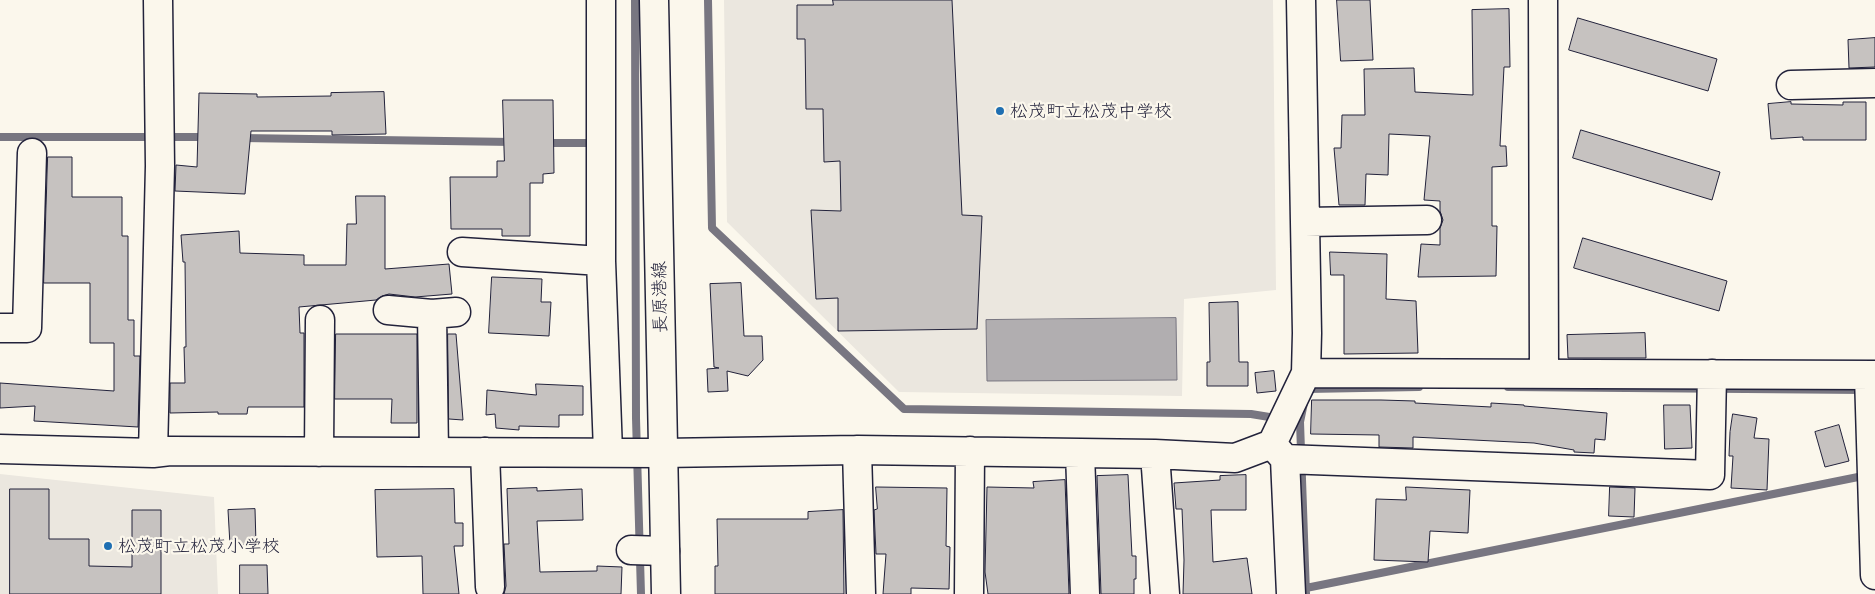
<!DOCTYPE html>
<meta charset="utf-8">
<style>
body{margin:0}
canvas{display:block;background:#fbf7ec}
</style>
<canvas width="1875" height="594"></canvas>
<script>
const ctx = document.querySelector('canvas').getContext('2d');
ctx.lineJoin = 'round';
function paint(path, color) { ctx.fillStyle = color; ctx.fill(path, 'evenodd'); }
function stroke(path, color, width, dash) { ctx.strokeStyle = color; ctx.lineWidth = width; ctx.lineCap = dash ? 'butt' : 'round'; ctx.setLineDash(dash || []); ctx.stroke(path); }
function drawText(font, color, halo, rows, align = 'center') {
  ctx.font = font + ' Mali,"Klee One",sans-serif'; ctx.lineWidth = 4.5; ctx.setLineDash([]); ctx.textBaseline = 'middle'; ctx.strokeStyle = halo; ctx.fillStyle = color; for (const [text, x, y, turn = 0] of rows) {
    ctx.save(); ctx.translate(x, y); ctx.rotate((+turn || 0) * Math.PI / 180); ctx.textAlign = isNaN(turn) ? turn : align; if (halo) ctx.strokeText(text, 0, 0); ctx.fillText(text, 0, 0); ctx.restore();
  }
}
paint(new Path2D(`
 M 724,0 L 1273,0 L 1276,290 L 1184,299 L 1182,396 L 899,392 L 727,222 Z
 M 0,474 L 214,497 L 218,594 L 0,594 Z`), '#ebe7df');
const water = new Path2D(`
 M 1176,318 L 1177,380 L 987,381 L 986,320 Z`);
paint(water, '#b1aeb0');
stroke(water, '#787681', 1);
stroke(new Path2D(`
 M 635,0 L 636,418 L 641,594
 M 708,0 L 712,228 L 904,409 L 1251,414 L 1300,422 L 1304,403
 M 0,137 L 208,137
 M 242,138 L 513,142
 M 544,143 L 586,143
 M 1508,387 L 1864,390
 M 1307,389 L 1419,387
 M 1300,422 L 1306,594
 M 1306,588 L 1868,475`), '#787681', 8);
const building = new Path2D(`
 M 833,0 L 952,0 L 962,215 L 982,216 L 977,329 L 838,331 L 838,298 L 816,299 L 811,210 L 841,211 L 840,161 L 824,162 L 823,109 L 806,109 L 805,39 L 797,39 L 797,5 L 833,5 Z
 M 1337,0 L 1370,0 L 1373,60 L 1341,61 Z
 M 1509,9 L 1510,67 L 1504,67 L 1500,146 L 1506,146 L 1507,166 L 1492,167 L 1492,226 L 1497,226 L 1496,276 L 1418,277 L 1421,244 L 1440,245 L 1440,228 L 1443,220 L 1440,211 L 1440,201 L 1424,200 L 1430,136 L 1389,134 L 1388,175 L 1366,174 L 1365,205 L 1339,205 L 1334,148 L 1341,148 L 1342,115 L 1365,115 L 1364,69 L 1414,68 L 1415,92 L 1473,95 L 1472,10 Z
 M 1578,18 L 1717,59 L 1708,91 L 1569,50 Z
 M 1875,38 L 1875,67 L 1849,68 L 1848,40 Z
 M 384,92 L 386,134 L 332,135 L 332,131 L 251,131 L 245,194 L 175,191 L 176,165 L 197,167 L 199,93 L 257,94 L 257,97 L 331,96 L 331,93 Z
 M 503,100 L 553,100 L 554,173 L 543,174 L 543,183 L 530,183 L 530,236 L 502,236 L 502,229 L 451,229 L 450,177 L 497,177 L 497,161 L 504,161 Z
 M 1791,102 L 1791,104 L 1843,105 L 1843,102 L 1866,102 L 1866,140 L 1803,140 L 1803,137 L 1771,139 L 1768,104 Z
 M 1581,130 L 1720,172 L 1712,200 L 1573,158 Z
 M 48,157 L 72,157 L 72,197 L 122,197 L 122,236 L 128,236 L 128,320 L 134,320 L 134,356 L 140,356 L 138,427 L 34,421 L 35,406 L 0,408 L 0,383 L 114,391 L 114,343 L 90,343 L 90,283 L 44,283 Z
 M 356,196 L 385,196 L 385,269 L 449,264 L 452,294 L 415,297 L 389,294 L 382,296 L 376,300 L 299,307 L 300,333 L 304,333 L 304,407 L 248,407 L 247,414 L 218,414 L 218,412 L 170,413 L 170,383 L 185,383 L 184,347 L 186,347 L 185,262 L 183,262 L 181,235 L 239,231 L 240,253 L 304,255 L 304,265 L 346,265 L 347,224 L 356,224 Z
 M 1583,238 L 1727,281 L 1719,311 L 1574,268 Z
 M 1330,252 L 1387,254 L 1386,299 L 1416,301 L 1418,353 L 1344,354 L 1344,275 L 1331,275 Z
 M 492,277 L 542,279 L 541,302 L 551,302 L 549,336 L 489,333 Z
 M 741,283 L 744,336 L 762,336 L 763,360 L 748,376 L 727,371 L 728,391 L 708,392 L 707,369 L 719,368 L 714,367 L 710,284 Z
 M 1238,302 L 1239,362 L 1248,362 L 1248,386 L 1207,386 L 1207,362 L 1210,362 L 1209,303 Z
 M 1645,333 L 1646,358 L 1568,358 L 1567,335 Z
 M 336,334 L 417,334 L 417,423 L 391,423 L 392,399 L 335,399 Z
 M 448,334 L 456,334 L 463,420 L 449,419 Z
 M 1274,371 L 1276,391 L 1257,393 L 1255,373 Z
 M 536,384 L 583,386 L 583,415 L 559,415 L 559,427 L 519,426 L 519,430 L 496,428 L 495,414 L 486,415 L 487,390 L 536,395 Z
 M 1312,400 L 1381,400 L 1415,401 L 1415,403 L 1491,407 L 1491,403 L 1524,405 L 1524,406 L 1607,413 L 1605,440 L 1595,439 L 1594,453 L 1574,452 L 1574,450 L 1534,443 L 1413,437 L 1413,448 L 1379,447 L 1379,435 L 1311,434 Z
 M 1664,405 L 1690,405 L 1692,448 L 1665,449 Z
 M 1733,414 L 1757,418 L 1754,438 L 1769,439 L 1767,490 L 1731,488 L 1733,456 L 1729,456 L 1730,432 Z
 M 1839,425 L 1849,461 L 1825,467 L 1815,432 Z
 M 1128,475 L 1132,556 L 1136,556 L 1136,579 L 1134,579 L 1134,594 L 1101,594 L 1097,476 Z
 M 1246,475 L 1246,510 L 1211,510 L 1213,562 L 1247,558 L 1252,594 L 1183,594 L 1184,560 L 1182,509 L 1176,509 L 1174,483 L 1220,480 L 1220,476 Z
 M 1065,480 L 1069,594 L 988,594 L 985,572 L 987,487 L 1034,488 L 1033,482 Z
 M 876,487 L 947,488 L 946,546 L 950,547 L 949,589 L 911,588 L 911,594 L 883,594 L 886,554 L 876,554 L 874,510 L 877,509 Z
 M 1406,487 L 1470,490 L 1468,533 L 1430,531 L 1428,562 L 1374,560 L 1376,499 L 1406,500 Z
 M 1610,487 L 1635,488 L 1634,517 L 1609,516 Z
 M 537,488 L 537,491 L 582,489 L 583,520 L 537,521 L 540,572 L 597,571 L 597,566 L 622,567 L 621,594 L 504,594 L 506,586 L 504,544 L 509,544 L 507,489 Z
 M 10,489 L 49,489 L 49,539 L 89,539 L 89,566 L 132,567 L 132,510 L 161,510 L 161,594 L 10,594 Z
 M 454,489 L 455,523 L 463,523 L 463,546 L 454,546 L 459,594 L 423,594 L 422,556 L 377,557 L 375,490 Z
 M 255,509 L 256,544 L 230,545 L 228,510 Z
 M 843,510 L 844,594 L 715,594 L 715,566 L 718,566 L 717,519 L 808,519 L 808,512 Z
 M 240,565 L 267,565 L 268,594 L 240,594 Z`);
paint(building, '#c6c2c0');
stroke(building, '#22223b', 1);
const minor = new Path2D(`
 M 601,0 L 601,261 L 608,452
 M 1543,0 L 1544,374
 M 1791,85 L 1875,83
 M 1305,222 L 1427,220
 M 462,252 L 601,261
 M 388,310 L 432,314 L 456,312
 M 432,314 L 434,452
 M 0,328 L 27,328 L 32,153
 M 1306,373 L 1875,375
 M 1869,375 L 1875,575
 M 0,449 L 153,453 L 170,451 L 662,453 L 857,450 L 1155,454 L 1235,458 L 1272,444
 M 857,450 L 861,594
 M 319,452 L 320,320
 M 485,452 L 490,587
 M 153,453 L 160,166 L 158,0
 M 1080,453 L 1085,594
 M 1155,454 L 1165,594
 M 1285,459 L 1710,475 L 1712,374
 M 631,550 L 665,551
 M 969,594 L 970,451
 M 1291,594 L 1285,459 L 1272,444 L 1306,373 L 1307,333 L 1301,0`);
const major = new Path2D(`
 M 654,0 L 666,594`);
stroke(minor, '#22223b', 31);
stroke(major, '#22223b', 31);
stroke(minor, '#fbf7ec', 28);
stroke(major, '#fbf7ec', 28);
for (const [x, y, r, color] of [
 [1000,111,5,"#1f6fb2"],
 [108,546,5,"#1f6fb2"]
]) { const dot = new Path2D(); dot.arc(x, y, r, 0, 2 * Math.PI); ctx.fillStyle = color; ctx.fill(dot); stroke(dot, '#fbf7ec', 2); }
drawText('18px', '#22223b', '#fbf7ec', [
 ["松茂町立松茂中学校",1010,111],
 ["松茂町立松茂小学校",118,546]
], 'left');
drawText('18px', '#22223b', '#fbf7ec', [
 ["長原港線",660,297,-91]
]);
</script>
